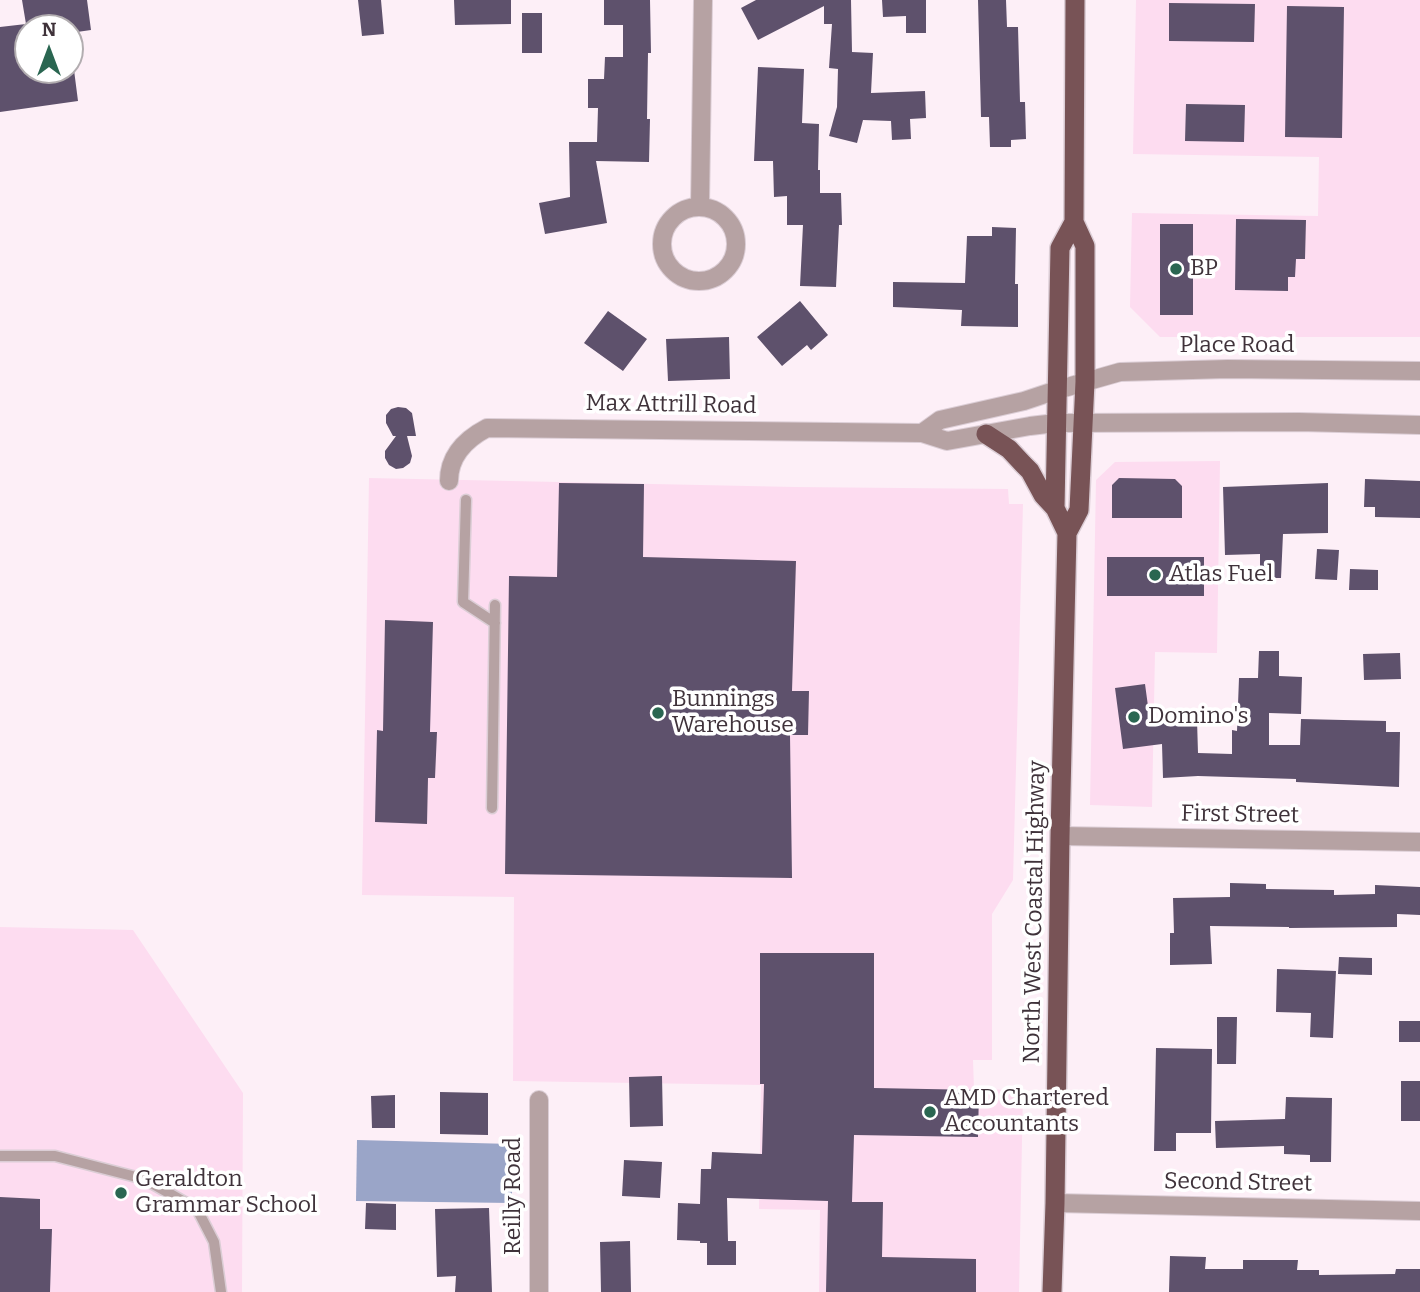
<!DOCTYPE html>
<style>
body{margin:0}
#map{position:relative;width:1420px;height:1292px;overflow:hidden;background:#fdeff7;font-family:Bitter,serif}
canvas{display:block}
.north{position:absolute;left:14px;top:14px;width:70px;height:70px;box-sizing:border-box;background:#fff;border:2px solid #b2adb0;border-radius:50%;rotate:0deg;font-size:19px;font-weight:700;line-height:28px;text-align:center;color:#3f323a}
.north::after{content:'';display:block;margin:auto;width:24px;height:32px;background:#2a6651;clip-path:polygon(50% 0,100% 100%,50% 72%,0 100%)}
</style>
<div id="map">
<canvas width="1420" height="1292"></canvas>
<div class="north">N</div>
</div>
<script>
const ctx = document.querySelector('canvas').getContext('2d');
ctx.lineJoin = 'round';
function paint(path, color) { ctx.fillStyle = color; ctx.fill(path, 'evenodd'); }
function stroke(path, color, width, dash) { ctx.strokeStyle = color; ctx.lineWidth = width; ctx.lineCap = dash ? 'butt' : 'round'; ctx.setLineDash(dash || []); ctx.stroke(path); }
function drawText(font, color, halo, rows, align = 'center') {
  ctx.font = font + ' Bitter,serif'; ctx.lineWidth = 7; ctx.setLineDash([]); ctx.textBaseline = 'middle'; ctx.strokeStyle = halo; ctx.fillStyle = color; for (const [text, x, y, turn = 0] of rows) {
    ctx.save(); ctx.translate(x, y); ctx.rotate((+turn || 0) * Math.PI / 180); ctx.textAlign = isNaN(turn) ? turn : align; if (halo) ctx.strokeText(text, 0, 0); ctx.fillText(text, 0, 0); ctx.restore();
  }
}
paint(new Path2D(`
 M 1136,0 L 1420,0 L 1420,337 L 1160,337 L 1130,307 L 1132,213 L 1318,216 L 1319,157 L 1133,154 Z
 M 1220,461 L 1217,653 L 1155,652 L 1152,807 L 1090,805 L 1096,480 L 1115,462 Z
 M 369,478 L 795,487 L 1008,489 L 1009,504 L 1023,504 L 1013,880 L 992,914 L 992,1060 L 973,1060 L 974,1089 L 1023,1090 L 1019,1292 L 819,1292 L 820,1210 L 759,1209 L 761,1085 L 513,1081 L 514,897 L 362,895 Z
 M 0,927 L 133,930 L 243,1093 L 242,1292 L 0,1292 Z`), '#fddcf0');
paint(new Path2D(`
 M 357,1140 L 512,1144 L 512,1203 L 356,1201 Z`), '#9aa5c8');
paint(new Path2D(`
 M 22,0 L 87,0 L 91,30 L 70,33 L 70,28 L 28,28 L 28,70 L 74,70 L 78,101 L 0,112 L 0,27 L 26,24 Z
 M 358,0 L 381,0 L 384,34 L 362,36 Z
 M 454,0 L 511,0 L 511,24 L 455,25 Z
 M 604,0 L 650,0 L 651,53 L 648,53 L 647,119 L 650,119 L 649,162 L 596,161 L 607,223 L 545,234 L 539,203 L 570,197 L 569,142 L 597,142 L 598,108 L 588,108 L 588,79 L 604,79 L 605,57 L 623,57 L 623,25 L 604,25 Z
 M 756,0 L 851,0 L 852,52 L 873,53 L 871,93 L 925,91 L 926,118 L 910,119 L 911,139 L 892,140 L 891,121 L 863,120 L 857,143 L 829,136 L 837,107 L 838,69 L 829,68 L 832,24 L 824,24 L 824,6 L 758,40 L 741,8 Z
 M 882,0 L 926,0 L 926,33 L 906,33 L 906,16 L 883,17 Z
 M 978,0 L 1006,0 L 1007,27 L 1018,27 L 1020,102 L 1025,102 L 1026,139 L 1011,140 L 1011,147 L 990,147 L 989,117 L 981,117 Z
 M 1169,3 L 1255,4 L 1254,42 L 1169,41 Z
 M 1287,6 L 1344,7 L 1342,138 L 1285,137 Z
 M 522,13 L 542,13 L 542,53 L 522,53 Z
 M 758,67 L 804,69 L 802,123 L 819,124 L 818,170 L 820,170 L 820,193 L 841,193 L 842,225 L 839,225 L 836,287 L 800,286 L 803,225 L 787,225 L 787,196 L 774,197 L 773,161 L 754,161 Z
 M 1186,104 L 1245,105 L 1244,142 L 1185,141 Z
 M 1236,219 L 1306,220 L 1305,259 L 1296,259 L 1295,277 L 1288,277 L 1288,291 L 1235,290 Z
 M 1160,224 L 1193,224 L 1193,315 L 1160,315 Z
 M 992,227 L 1016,228 L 1015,284 L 1018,284 L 1018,327 L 961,326 L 962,310 L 893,307 L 893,282 L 965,283 L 967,236 L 992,236 Z
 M 800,301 L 828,335 L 811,350 L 807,345 L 782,366 L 757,337 Z
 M 608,311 L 647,339 L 623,371 L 584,343 Z
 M 729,337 L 730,379 L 668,381 L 666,339 Z
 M 398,407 L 406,408 L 412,413 L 416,436 L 407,436 L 412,456 L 410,463 L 403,468 L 396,469 L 389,465 L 385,458 L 385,451 L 396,436 L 393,436 L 386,423 L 386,415 L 391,409 Z
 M 1119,478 L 1175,479 L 1182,486 L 1182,518 L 1112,518 L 1112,485 Z
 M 1365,479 L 1420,481 L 1420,518 L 1375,517 L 1375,507 L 1364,507 Z
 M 559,483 L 644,484 L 643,557 L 796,561 L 792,691 L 809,691 L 808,735 L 790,735 L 792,878 L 505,874 L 509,576 L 557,577 Z
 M 1328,483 L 1328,533 L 1283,534 L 1281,578 L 1260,578 L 1260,554 L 1225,555 L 1223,487 Z
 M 1317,549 L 1339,550 L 1337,580 L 1315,579 Z
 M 1107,557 L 1204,557 L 1204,596 L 1107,596 Z
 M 1350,569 L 1378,570 L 1378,590 L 1349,590 Z
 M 385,620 L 433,622 L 430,732 L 437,732 L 435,778 L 428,778 L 427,824 L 375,822 L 377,730 L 383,731 Z
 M 1259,651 L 1279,651 L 1279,676 L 1302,677 L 1301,714 L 1269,713 L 1269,745 L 1300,745 L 1301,719 L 1386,721 L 1386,732 L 1400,732 L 1399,787 L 1296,782 L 1296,779 L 1198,776 L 1163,778 L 1162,744 L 1123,749 L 1115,688 L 1145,684 L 1150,721 L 1197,720 L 1198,753 L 1232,754 L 1232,730 L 1237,731 L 1239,678 L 1258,678 Z
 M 1400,653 L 1401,679 L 1364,680 L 1363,654 Z
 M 1230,883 L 1266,884 L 1266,889 L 1334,890 L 1334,895 L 1375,894 L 1375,885 L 1420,887 L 1420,915 L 1397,914 L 1397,927 L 1289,928 L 1289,927 L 1210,926 L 1212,964 L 1170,965 L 1170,933 L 1174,933 L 1173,898 L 1230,897 Z
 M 760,953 L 874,953 L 874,1088 L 979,1090 L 978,1137 L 854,1135 L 852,1202 L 883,1202 L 882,1257 L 976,1259 L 976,1292 L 826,1292 L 828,1201 L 727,1198 L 728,1241 L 736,1241 L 736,1265 L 707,1265 L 707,1243 L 700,1243 L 700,1241 L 677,1240 L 678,1203 L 700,1204 L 701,1169 L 711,1169 L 712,1152 L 762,1154 L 764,1084 L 760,1084 Z
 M 1339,957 L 1372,958 L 1372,975 L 1338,974 Z
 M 1277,969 L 1336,971 L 1333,1038 L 1310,1037 L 1311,1013 L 1276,1012 Z
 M 1217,1017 L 1237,1017 L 1236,1064 L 1217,1064 Z
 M 1399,1021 L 1420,1021 L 1420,1042 L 1399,1042 Z
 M 1156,1048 L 1212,1049 L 1211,1133 L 1176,1133 L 1176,1151 L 1154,1151 Z
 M 662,1076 L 663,1126 L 630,1127 L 629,1077 Z
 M 1401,1081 L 1420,1081 L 1420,1121 L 1401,1121 Z
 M 440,1092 L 488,1093 L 488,1135 L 440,1134 Z
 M 395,1095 L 395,1128 L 372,1128 L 371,1096 Z
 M 1286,1097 L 1332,1098 L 1331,1162 L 1310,1162 L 1310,1155 L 1284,1154 L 1284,1146 L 1216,1148 L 1215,1121 L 1285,1119 Z
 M 624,1160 L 662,1162 L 660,1198 L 622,1196 Z
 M 0,1197 L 40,1199 L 40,1229 L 52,1229 L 50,1292 L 0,1292 Z
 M 366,1203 L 396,1204 L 396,1230 L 365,1229 Z
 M 489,1208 L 492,1292 L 455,1292 L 456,1276 L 437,1277 L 435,1209 Z
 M 630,1241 L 631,1292 L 601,1292 L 600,1242 Z
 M 1170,1256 L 1206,1257 L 1205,1269 L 1243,1269 L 1243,1260 L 1298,1260 L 1297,1270 L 1319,1270 L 1319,1275 L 1395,1274 L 1396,1269 L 1420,1269 L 1420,1292 L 1169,1292 Z`), '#5e516c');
const service = new Path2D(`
 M 466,500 L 463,602 L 495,623
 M 492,808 L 495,605
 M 0,1156 L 55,1156 L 144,1179 L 197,1209 L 214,1242 L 221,1292`);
const minor = new Path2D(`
 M 700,206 L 703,0
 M662 244a37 37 0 1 1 74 0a37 37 0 1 1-74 0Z
 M 922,433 L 940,420 L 1024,401 L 1057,390
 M 449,481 C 449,455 466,439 487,428 L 922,433 L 947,441 L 1030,426 L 1056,423
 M 1060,836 L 1420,842
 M 1055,1203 L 1420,1211
 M 539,1292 L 539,1100`);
const tertiary = new Path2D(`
 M 1057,390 L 1120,372 L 1228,369 L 1420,371
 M 1056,423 L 1299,422 L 1420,425`);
const trunk = new Path2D(`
 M 986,434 L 1009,449 L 1023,464 L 1030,471 L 1043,495 L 1055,508
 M 1067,533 L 1079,510 L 1085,382 L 1085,246 L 1074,222 L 1075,0
 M 1052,1292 L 1055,1203 L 1060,836 L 1067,533 L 1055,508 L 1060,248 L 1074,222`);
stroke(service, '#dbcdd5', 13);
stroke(minor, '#dbcdd5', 20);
stroke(tertiary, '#dbcdd5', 20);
stroke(trunk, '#dbcdd5', 22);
stroke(service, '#b6a2a3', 10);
stroke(minor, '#b6a2a3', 18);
stroke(tertiary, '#b6a2a3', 18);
stroke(trunk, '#785356', 19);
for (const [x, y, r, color] of [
 [1176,269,7,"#2a6651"],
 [1155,575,7,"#2a6651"],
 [658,713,7,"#2a6651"],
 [1134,717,7,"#2a6651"],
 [930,1112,7,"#2a6651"],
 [121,1193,7,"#2a6651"]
]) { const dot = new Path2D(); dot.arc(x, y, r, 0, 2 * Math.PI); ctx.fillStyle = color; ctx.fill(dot); stroke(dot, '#fff', 2.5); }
drawText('23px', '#3f323a', '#fff', [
 ["BP",1190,269],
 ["Atlas Fuel",1169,575],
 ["Bunnings",672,700],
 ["Warehouse",672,726],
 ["Domino's",1148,717],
 ["AMD Chartered",944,1099],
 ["Accountants",944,1125],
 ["Geraldton",135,1180],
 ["Grammar School",135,1206]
], 'left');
drawText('23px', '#3f323a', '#fff', [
 ["Place Road",1237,346],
 ["Max Attrill Road",671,405,1],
 ["First Street",1240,815,1],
 ["North West Coastal Highway",1035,912,-89],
 ["Second Street",1238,1183,1],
 ["Reilly Road",514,1196,-90]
]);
</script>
